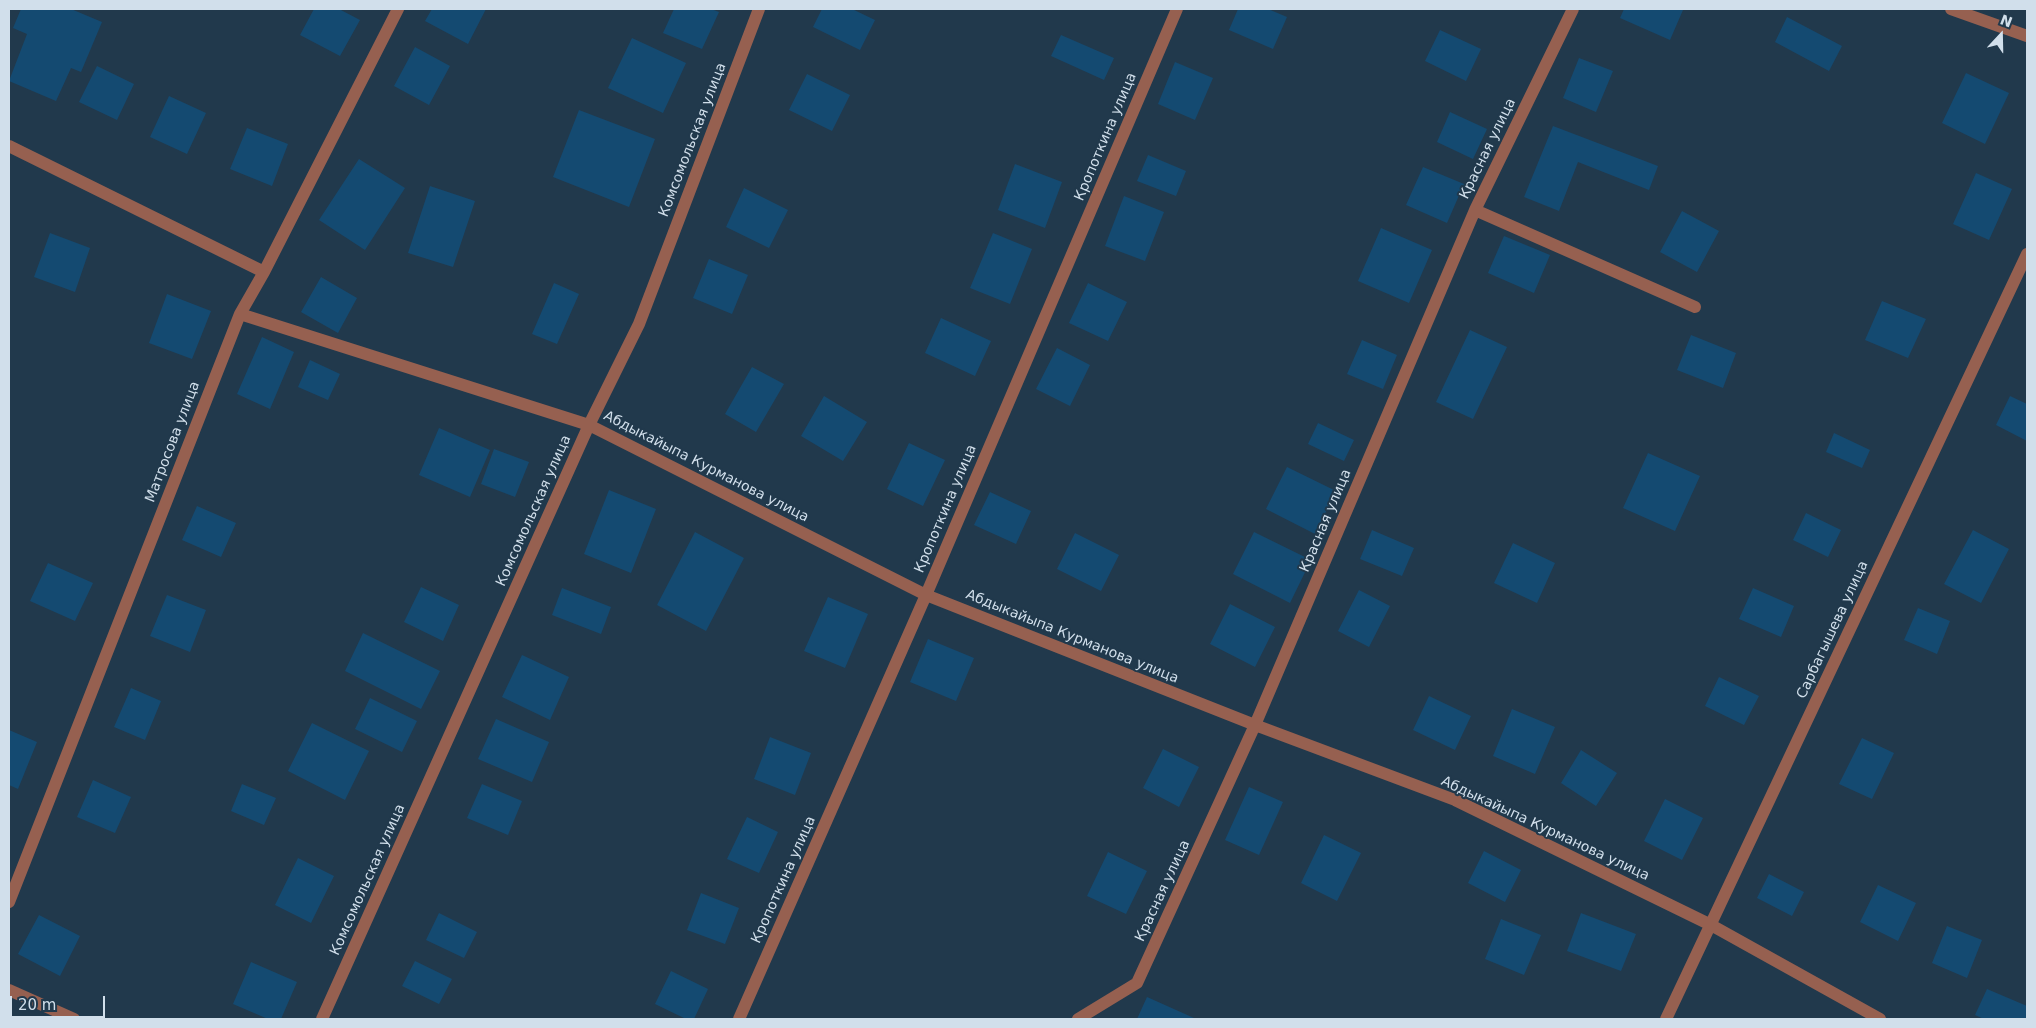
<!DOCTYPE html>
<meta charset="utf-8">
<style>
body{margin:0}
#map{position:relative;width:2036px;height:1028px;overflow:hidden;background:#21394c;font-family:"DejaVu Sans",sans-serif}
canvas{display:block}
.frame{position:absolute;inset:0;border:10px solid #d1dfeb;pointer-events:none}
.north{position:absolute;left:1976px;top:10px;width:50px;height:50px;-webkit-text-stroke:4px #21394c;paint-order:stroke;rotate:21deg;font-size:14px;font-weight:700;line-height:20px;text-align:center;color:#d1dfeb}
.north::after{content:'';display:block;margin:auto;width:18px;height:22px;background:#d1dfeb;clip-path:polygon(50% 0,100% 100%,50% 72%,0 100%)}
.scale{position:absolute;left:10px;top:996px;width:95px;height:22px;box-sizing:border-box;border:2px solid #d1dfeb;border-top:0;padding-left:6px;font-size:15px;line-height:18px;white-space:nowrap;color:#d1dfeb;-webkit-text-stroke:4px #21394c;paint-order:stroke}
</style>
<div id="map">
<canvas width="2036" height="1028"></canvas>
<div class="frame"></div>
<div class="north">N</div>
<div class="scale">20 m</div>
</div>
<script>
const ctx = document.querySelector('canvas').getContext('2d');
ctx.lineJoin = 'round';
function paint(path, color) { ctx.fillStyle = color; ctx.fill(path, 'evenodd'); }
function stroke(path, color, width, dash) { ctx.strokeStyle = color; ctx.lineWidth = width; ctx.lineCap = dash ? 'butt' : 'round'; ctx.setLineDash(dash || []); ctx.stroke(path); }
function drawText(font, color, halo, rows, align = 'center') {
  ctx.font = font + ' "DejaVu Sans",sans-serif'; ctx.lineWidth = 4; ctx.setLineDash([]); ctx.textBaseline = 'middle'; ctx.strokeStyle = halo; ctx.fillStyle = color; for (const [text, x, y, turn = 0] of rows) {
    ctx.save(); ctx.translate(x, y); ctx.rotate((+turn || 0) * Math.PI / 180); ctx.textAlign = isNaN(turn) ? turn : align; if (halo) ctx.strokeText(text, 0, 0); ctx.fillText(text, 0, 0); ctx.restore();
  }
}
paint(new Path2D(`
 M 21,9 L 71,9 L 102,22 L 81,72 L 71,68 L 56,101 L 9,81 L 27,34 L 13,28 Z
 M 314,9 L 339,9 L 360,20 L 340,56 L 300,35 Z
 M 432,9 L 486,9 L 468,44 L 425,21 Z
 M 674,9 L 711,9 L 719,12 L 702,49 L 663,33 Z
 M 822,9 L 852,9 L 875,20 L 860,50 L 813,27 Z
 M 1238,9 L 1268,9 L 1287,17 L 1273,49 L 1229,30 Z
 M 1624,9 L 1679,9 L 1683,10 L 1670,40 L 1620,18 Z
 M 1787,17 L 1842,46 L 1829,71 L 1775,42 Z
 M 1440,30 L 1481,49 L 1466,81 L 1425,61 Z
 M 1061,35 L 1114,58 L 1104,80 L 1051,56 Z
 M 632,38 L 686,63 L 663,113 L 608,88 Z
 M 415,47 L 450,66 L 429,105 L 394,86 Z
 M 1579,58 L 1613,71 L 1596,112 L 1563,98 Z
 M 1175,62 L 1213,78 L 1195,120 L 1158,104 Z
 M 97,66 L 134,84 L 117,120 L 79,102 Z
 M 1966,73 L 2009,93 L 1985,144 L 1942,123 Z
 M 807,74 L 850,95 L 832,131 L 789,110 Z
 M 169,96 L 206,113 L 187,154 L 150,137 Z
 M 579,110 L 655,139 L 629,207 L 553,177 Z
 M 1450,112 L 1487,129 L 1473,159 L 1437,142 Z
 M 1553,126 L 1658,166 L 1649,190 L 1578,162 L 1559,211 L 1524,197 Z
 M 247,128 L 288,144 L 272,186 L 230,169 Z
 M 1148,155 L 1186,171 L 1176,196 L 1137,181 Z
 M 359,159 L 405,188 L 365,250 L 319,220 Z
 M 1015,164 L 1062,182 L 1045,228 L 998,210 Z
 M 1423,167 L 1464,184 L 1447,223 L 1406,205 Z
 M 1976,173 L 2012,189 L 1989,240 L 1953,224 Z
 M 430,186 L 475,201 L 453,267 L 408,253 Z
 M 744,188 L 788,210 L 769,248 L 726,227 Z
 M 1124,196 L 1164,212 L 1145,261 L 1105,246 Z
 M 1682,211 L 1719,231 L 1697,272 L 1660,252 Z
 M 1381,228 L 1432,250 L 1409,303 L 1358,281 Z
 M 50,233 L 90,248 L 75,292 L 34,277 Z
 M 993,233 L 1032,249 L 1010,304 L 970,288 Z
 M 1504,236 L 1550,255 L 1534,293 L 1488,273 Z
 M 709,259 L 748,275 L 732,314 L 693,298 Z
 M 321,277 L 357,298 L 338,333 L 301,312 Z
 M 554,283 L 579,294 L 557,344 L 532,334 Z
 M 1088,283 L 1127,302 L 1108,341 L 1069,323 Z
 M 167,294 L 211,311 L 192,359 L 149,343 Z
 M 1882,301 L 1926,319 L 1908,358 L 1865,340 Z
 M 941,318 L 991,341 L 975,376 L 925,353 Z
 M 1470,330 L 1507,347 L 1473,419 L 1436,402 Z
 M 1691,335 L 1736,353 L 1723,388 L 1677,370 Z
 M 262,337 L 294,352 L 270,409 L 237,394 Z
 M 1362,340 L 1397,355 L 1383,389 L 1347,374 Z
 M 1057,348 L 1090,365 L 1070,406 L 1036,389 Z
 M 310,360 L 340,374 L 328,400 L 298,387 Z
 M 752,367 L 784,384 L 756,432 L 725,414 Z
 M 824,396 L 867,422 L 843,461 L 801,436 Z
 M 2010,396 L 2027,404 L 2027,441 L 1996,425 Z
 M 1318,423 L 1354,440 L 1344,461 L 1308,444 Z
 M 439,428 L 490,450 L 470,497 L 419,475 Z
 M 1834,433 L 1870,450 L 1862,468 L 1826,452 Z
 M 909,443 L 945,460 L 923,506 L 887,489 Z
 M 494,449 L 529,462 L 515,497 L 481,484 Z
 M 1648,453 L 1700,476 L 1675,531 L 1623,508 Z
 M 1287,467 L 1336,491 L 1315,534 L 1266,509 Z
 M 609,490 L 656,509 L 631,573 L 584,554 Z
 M 990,492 L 1031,511 L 1016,544 L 974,525 Z
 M 197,506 L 236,523 L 221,557 L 182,540 Z
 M 1806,513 L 1841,530 L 1828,557 L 1793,540 Z
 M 1372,530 L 1414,548 L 1402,576 L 1360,559 Z
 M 1973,530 L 2009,549 L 1981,603 L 1944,584 Z
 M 695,532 L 744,558 L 706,631 L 657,605 Z
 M 1254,532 L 1311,560 L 1290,603 L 1233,574 Z
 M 1075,533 L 1119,555 L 1101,591 L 1057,569 Z
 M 1513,543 L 1555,563 L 1537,603 L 1494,583 Z
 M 48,563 L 93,583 L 75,621 L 30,601 Z
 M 421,587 L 459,605 L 443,641 L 404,622 Z
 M 562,588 L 611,607 L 601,634 L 552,615 Z
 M 1753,588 L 1794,606 L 1781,637 L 1739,619 Z
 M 1359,590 L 1390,606 L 1369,647 L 1338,631 Z
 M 167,595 L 206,610 L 190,652 L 150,636 Z
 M 828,597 L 868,614 L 845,668 L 804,651 Z
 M 1230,604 L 1275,627 L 1255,667 L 1210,644 Z
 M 1918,608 L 1950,621 L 1937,654 L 1904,640 Z
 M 363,633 L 440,671 L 421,709 L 345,671 Z
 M 928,639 L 974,658 L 956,701 L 910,682 Z
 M 522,655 L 569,677 L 550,720 L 502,697 Z
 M 1719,677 L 1759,696 L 1744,725 L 1705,706 Z
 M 131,688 L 161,701 L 145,740 L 114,727 Z
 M 1429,696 L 1471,716 L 1455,750 L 1413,730 Z
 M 370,698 L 417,721 L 402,752 L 355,729 Z
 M 1512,709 L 1555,727 L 1535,774 L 1493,756 Z
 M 496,719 L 549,742 L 532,782 L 478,759 Z
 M 312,723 L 369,751 L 345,800 L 288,771 Z
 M 9,730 L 37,742 L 18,789 L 9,785 Z
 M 770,737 L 811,753 L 795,795 L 754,779 Z
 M 1862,738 L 1894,753 L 1872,799 L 1839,784 Z
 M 1163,749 L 1199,767 L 1179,807 L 1143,788 Z
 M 1581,750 L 1617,773 L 1596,806 L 1561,783 Z
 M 93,780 L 131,797 L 115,833 L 77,817 Z
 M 242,784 L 276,798 L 264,825 L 231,811 Z
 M 482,784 L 522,801 L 508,835 L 467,818 Z
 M 1249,787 L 1283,802 L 1259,855 L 1225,840 Z
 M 1665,799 L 1703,818 L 1682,860 L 1644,841 Z
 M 747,817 L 778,832 L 759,873 L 727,859 Z
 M 1324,835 L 1361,853 L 1337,901 L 1301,883 Z
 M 1484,851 L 1521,870 L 1505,902 L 1468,883 Z
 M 1108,852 L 1147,871 L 1126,914 L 1087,896 Z
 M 298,858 L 334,876 L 311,923 L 275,905 Z
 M 1769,874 L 1804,892 L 1792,916 L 1757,898 Z
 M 1878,885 L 1916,903 L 1898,941 L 1860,922 Z
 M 701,893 L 739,908 L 725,944 L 687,930 Z
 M 439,913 L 477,932 L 464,958 L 426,940 Z
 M 1581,913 L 1636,934 L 1621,971 L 1567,951 Z
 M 39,915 L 80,936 L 60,976 L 18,954 Z
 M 1501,919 L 1541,935 L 1524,975 L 1485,959 Z
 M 1947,926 L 1982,940 L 1967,978 L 1932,963 Z
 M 415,961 L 452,979 L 439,1004 L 402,986 Z
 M 251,962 L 297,982 L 281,1019 L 268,1019 L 233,1004 Z
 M 671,971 L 708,989 L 694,1019 L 686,1019 L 655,1004 Z
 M 1987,989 L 2027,1006 L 2027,1019 L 1984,1019 L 1975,1015 Z
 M 1147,997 L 1194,1018 L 1193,1019 L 1137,1019 Z`), '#144a71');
stroke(new Path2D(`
 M 1951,9 L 2027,36
 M 9,146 L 264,272
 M 1475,210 L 1695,307
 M 240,314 L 589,425 L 926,595 L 1255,725 L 1455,800 L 1711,925 L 1880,1019
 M 9,902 L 240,314 L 264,272 L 398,9
 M 9,990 L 74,1019
 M 322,1019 L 589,425 L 639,324 L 759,9
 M 739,1019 L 926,595 L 1177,9
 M 1078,1019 L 1137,983 L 1255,725 L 1475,210 L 1573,9
 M 1666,1019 L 2027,254`), '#966050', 12);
drawText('14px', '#d1dfeb', '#21394c', [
 ["Кропоткина улица",1106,137,-67],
 ["Комсомольская улица",693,140,-69],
 ["Красная улица",1488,149,-64],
 ["Матросова улица",173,442,-69],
 ["Абдыкайыпа Курманова улица",706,467,27],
 ["Кропоткина улица",946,509,-67],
 ["Комсомольская улица",534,511,-66],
 ["Красная улица",1326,521,-67],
 ["Сарбагышева улица",1833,630,-65],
 ["Абдыкайыпа Курманова улица",1072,637,22],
 ["Абдыкайыпа Курманова улица",1545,829,25],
 ["Комсомольская улица",368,880,-66],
 ["Кропоткина улица",784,880,-66],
 ["Красная улица",1163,891,-65]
]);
</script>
